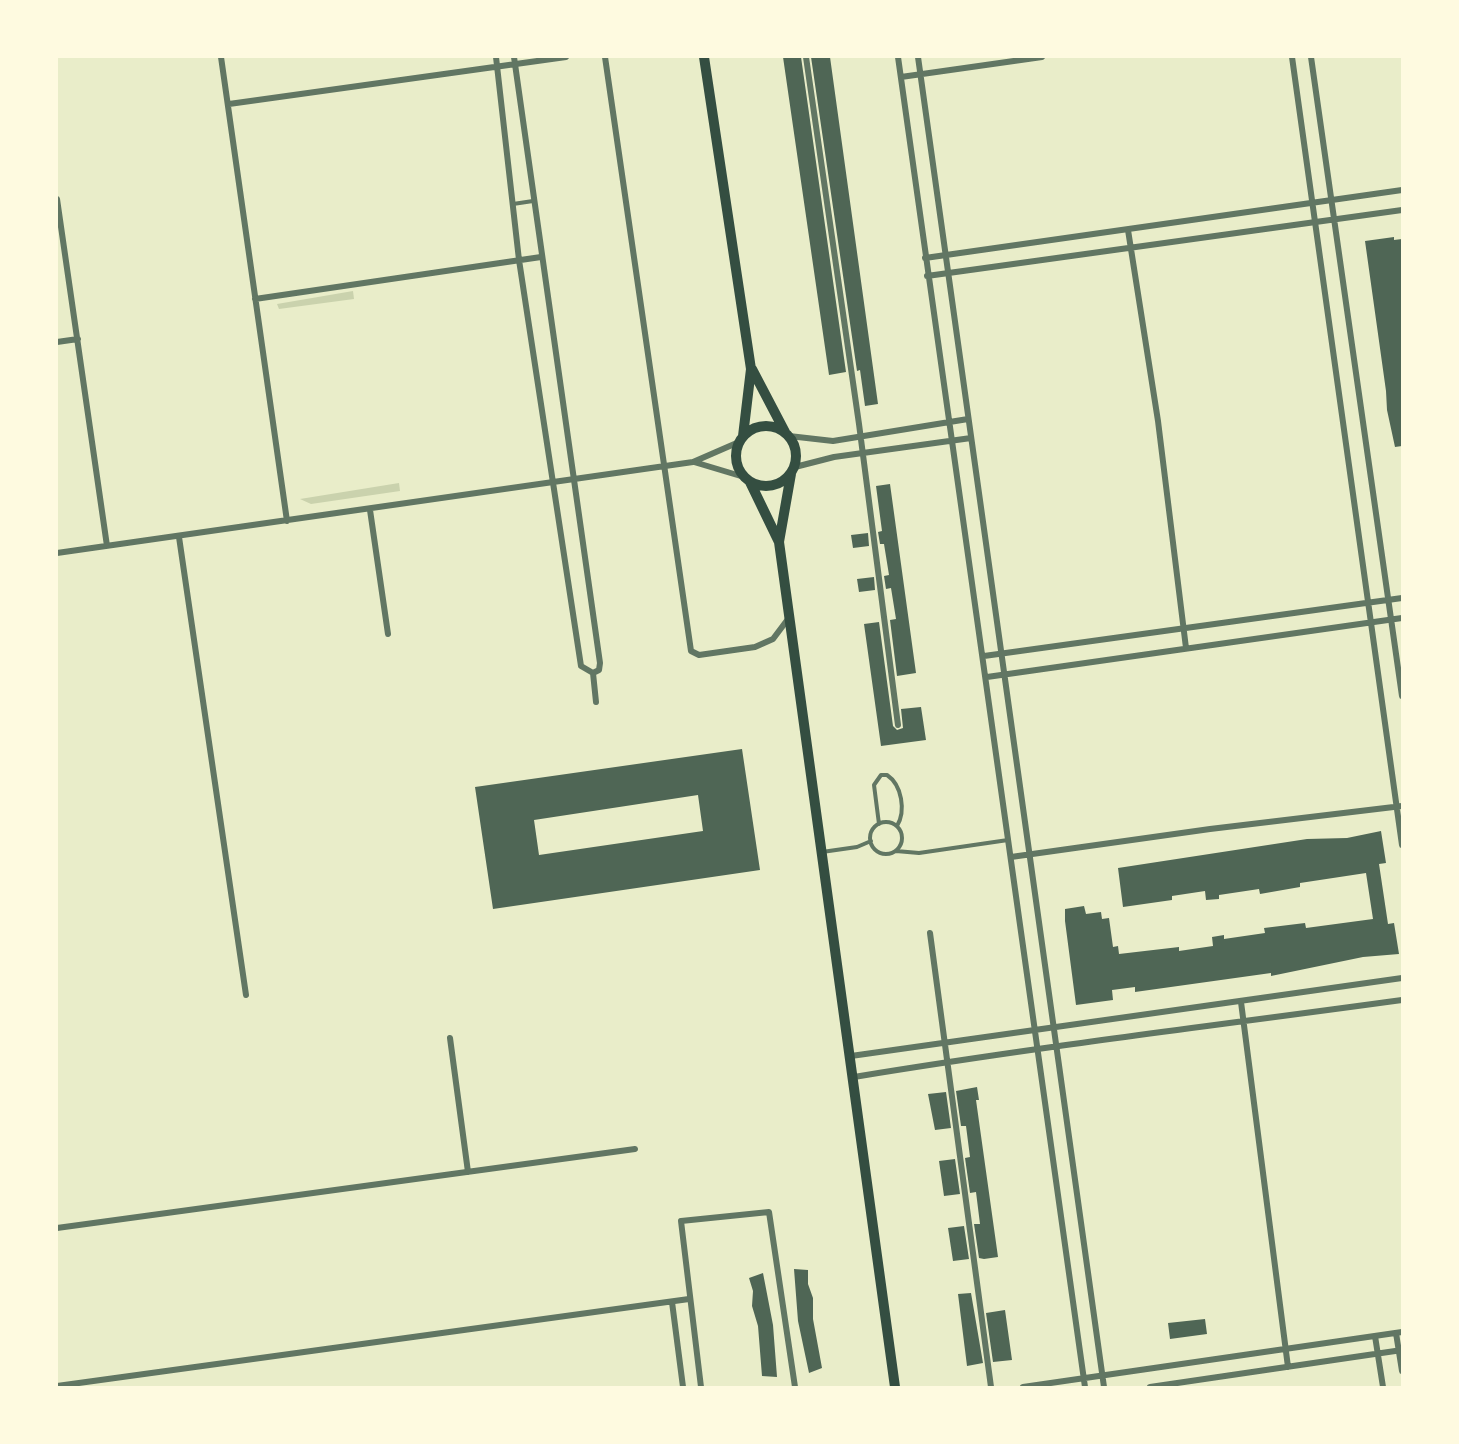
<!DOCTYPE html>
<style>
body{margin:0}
#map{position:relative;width:1459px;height:1444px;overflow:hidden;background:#e9edc9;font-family:"Fira Sans Condensed",sans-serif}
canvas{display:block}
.frame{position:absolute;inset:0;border:58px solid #fefae0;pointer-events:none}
</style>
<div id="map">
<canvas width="1459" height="1444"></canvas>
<div class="frame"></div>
</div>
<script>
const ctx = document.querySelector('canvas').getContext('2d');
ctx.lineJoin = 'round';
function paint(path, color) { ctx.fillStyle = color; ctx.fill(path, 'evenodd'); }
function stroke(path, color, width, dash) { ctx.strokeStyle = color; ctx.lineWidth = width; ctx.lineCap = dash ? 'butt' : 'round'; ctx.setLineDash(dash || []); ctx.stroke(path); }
paint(new Path2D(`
 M 353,291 L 354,299 L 279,309 L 277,304 Z
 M 399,483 L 400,491 L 311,504 L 300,499 Z`), '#cad2ad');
paint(new Path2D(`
 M 783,57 L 801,57 L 846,372 L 829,375 Z
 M 811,57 L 830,57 L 878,404 L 865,406 L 860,370 L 857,371 Z
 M 1394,237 L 1394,240 L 1402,239 L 1402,446 L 1395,447 L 1387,410 L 1386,391 L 1365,241 Z
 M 890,484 L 916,673 L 897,676 L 890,620 L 896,619 L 891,588 L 886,589 L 884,576 L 889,575 L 884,544 L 880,544 L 878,532 L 882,531 L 876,486 Z
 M 868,533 L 869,546 L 853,548 L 851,535 Z
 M 874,577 L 875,590 L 859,592 L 857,579 Z
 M 879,622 L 893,726 L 897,730 L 903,728 L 901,709 L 921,707 L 926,740 L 881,746 L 864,624 Z
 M 742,749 L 760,870 L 493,909 L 475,787 ZM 698,795 L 703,831 L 539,855 L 534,820 Z
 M 1381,831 L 1386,863 L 1379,864 L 1388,924 L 1394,923 L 1399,954 L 1363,957 L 1271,976 L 1271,973 L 1135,992 L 1135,987 L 1112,990 L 1113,1000 L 1076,1005 L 1065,921 L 1065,909 L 1084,906 L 1086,914 L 1101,912 L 1102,919 L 1109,918 L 1113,947 L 1118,946 L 1119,954 L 1179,947 L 1179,951 L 1213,946 L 1212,937 L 1224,935 L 1224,939 L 1265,933 L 1264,928 L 1305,923 L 1306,928 L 1373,919 L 1366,873 L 1300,883 L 1300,887 L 1260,894 L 1259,889 L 1219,895 L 1219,899 L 1206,900 L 1205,891 L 1172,896 L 1172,900 L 1123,907 L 1118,868 L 1307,839 L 1347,838 Z
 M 977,1087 L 979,1100 L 976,1100 L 998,1257 L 984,1259 L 979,1258 L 974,1224 L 980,1224 L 976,1192 L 970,1193 L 965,1158 L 970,1157 L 966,1126 L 961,1126 L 956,1091 Z
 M 946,1092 L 951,1128 L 935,1130 L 928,1094 Z
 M 955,1159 L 960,1194 L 944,1196 L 939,1161 Z
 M 964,1226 L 969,1259 L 953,1261 L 948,1228 Z
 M 794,1269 L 808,1270 L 808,1284 L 813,1298 L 813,1319 L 822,1368 L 809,1373 L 798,1321 Z
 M 763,1273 L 773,1325 L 777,1377 L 762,1376 L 758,1326 L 752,1306 L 753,1291 L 749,1278 Z
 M 971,1293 L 983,1363 L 967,1366 L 958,1294 Z
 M 1005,1310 L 1012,1360 L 993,1362 L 986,1313 Z
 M 1205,1319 L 1207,1334 L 1170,1339 L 1168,1323 Z`), '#4f6655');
stroke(new Path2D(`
 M 513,204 L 533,201
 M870 838a16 16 0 1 1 32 0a16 16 0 1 1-32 0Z
 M 879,824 L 874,785 L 881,775 L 887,775 C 902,785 906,811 897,826
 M 896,851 L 919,853 L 1008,840
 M 822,852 L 857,847 L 871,841`), '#617663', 4);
stroke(new Path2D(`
 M 221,57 L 287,521
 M 496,57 L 519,260 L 581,666 L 593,673 L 599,670 L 600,663 L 514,57
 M 605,57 L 691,651 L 699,655 L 755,647 L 773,639 L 788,619
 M 806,57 L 859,424 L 898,725
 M 898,57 L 1085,1387
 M 918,57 L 1104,1387
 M 1292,57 L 1402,845
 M 1311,57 L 1402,696
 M 901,77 L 1042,57
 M 229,104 L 566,57
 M 57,199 L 107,546
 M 1128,230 L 1158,421 L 1186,648
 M 925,258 L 1402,190
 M 927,276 L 1402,210
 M 255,299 L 541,257
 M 57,342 L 78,339
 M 789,436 L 833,441 L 968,419
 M 694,462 L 744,477
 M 795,467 L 834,457 L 971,438
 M 370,510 L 388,634
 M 179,537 L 246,995
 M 57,553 L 693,462 L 739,442
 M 984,656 L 1402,598
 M 593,673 L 596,702
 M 987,677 L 1402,618
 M 1011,857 L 1210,829 L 1402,806
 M 930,933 L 991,1387
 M 1241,1002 L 1288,1367
 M 450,1038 L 468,1172
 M 851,1056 L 1402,978
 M 854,1077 C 1036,1047 1219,1025 1402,1000
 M 57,1228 L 635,1149
 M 672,1302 L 683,1387
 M 1396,1333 L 1402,1371
 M 1375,1336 L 1383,1387
 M 57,1386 L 689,1299
 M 701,1387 L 681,1221 L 769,1212 L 795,1387
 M 1023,1387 L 1402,1332
 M 1150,1387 L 1402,1350`), '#617663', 6);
stroke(new Path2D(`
 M 704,57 L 751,369 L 743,436
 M 752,369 L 785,432
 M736 456a30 30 0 1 1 60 0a30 30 0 1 1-60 0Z
 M 791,474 L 779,542 L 895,1387
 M 750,482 L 779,542`), '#344e41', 10);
</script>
